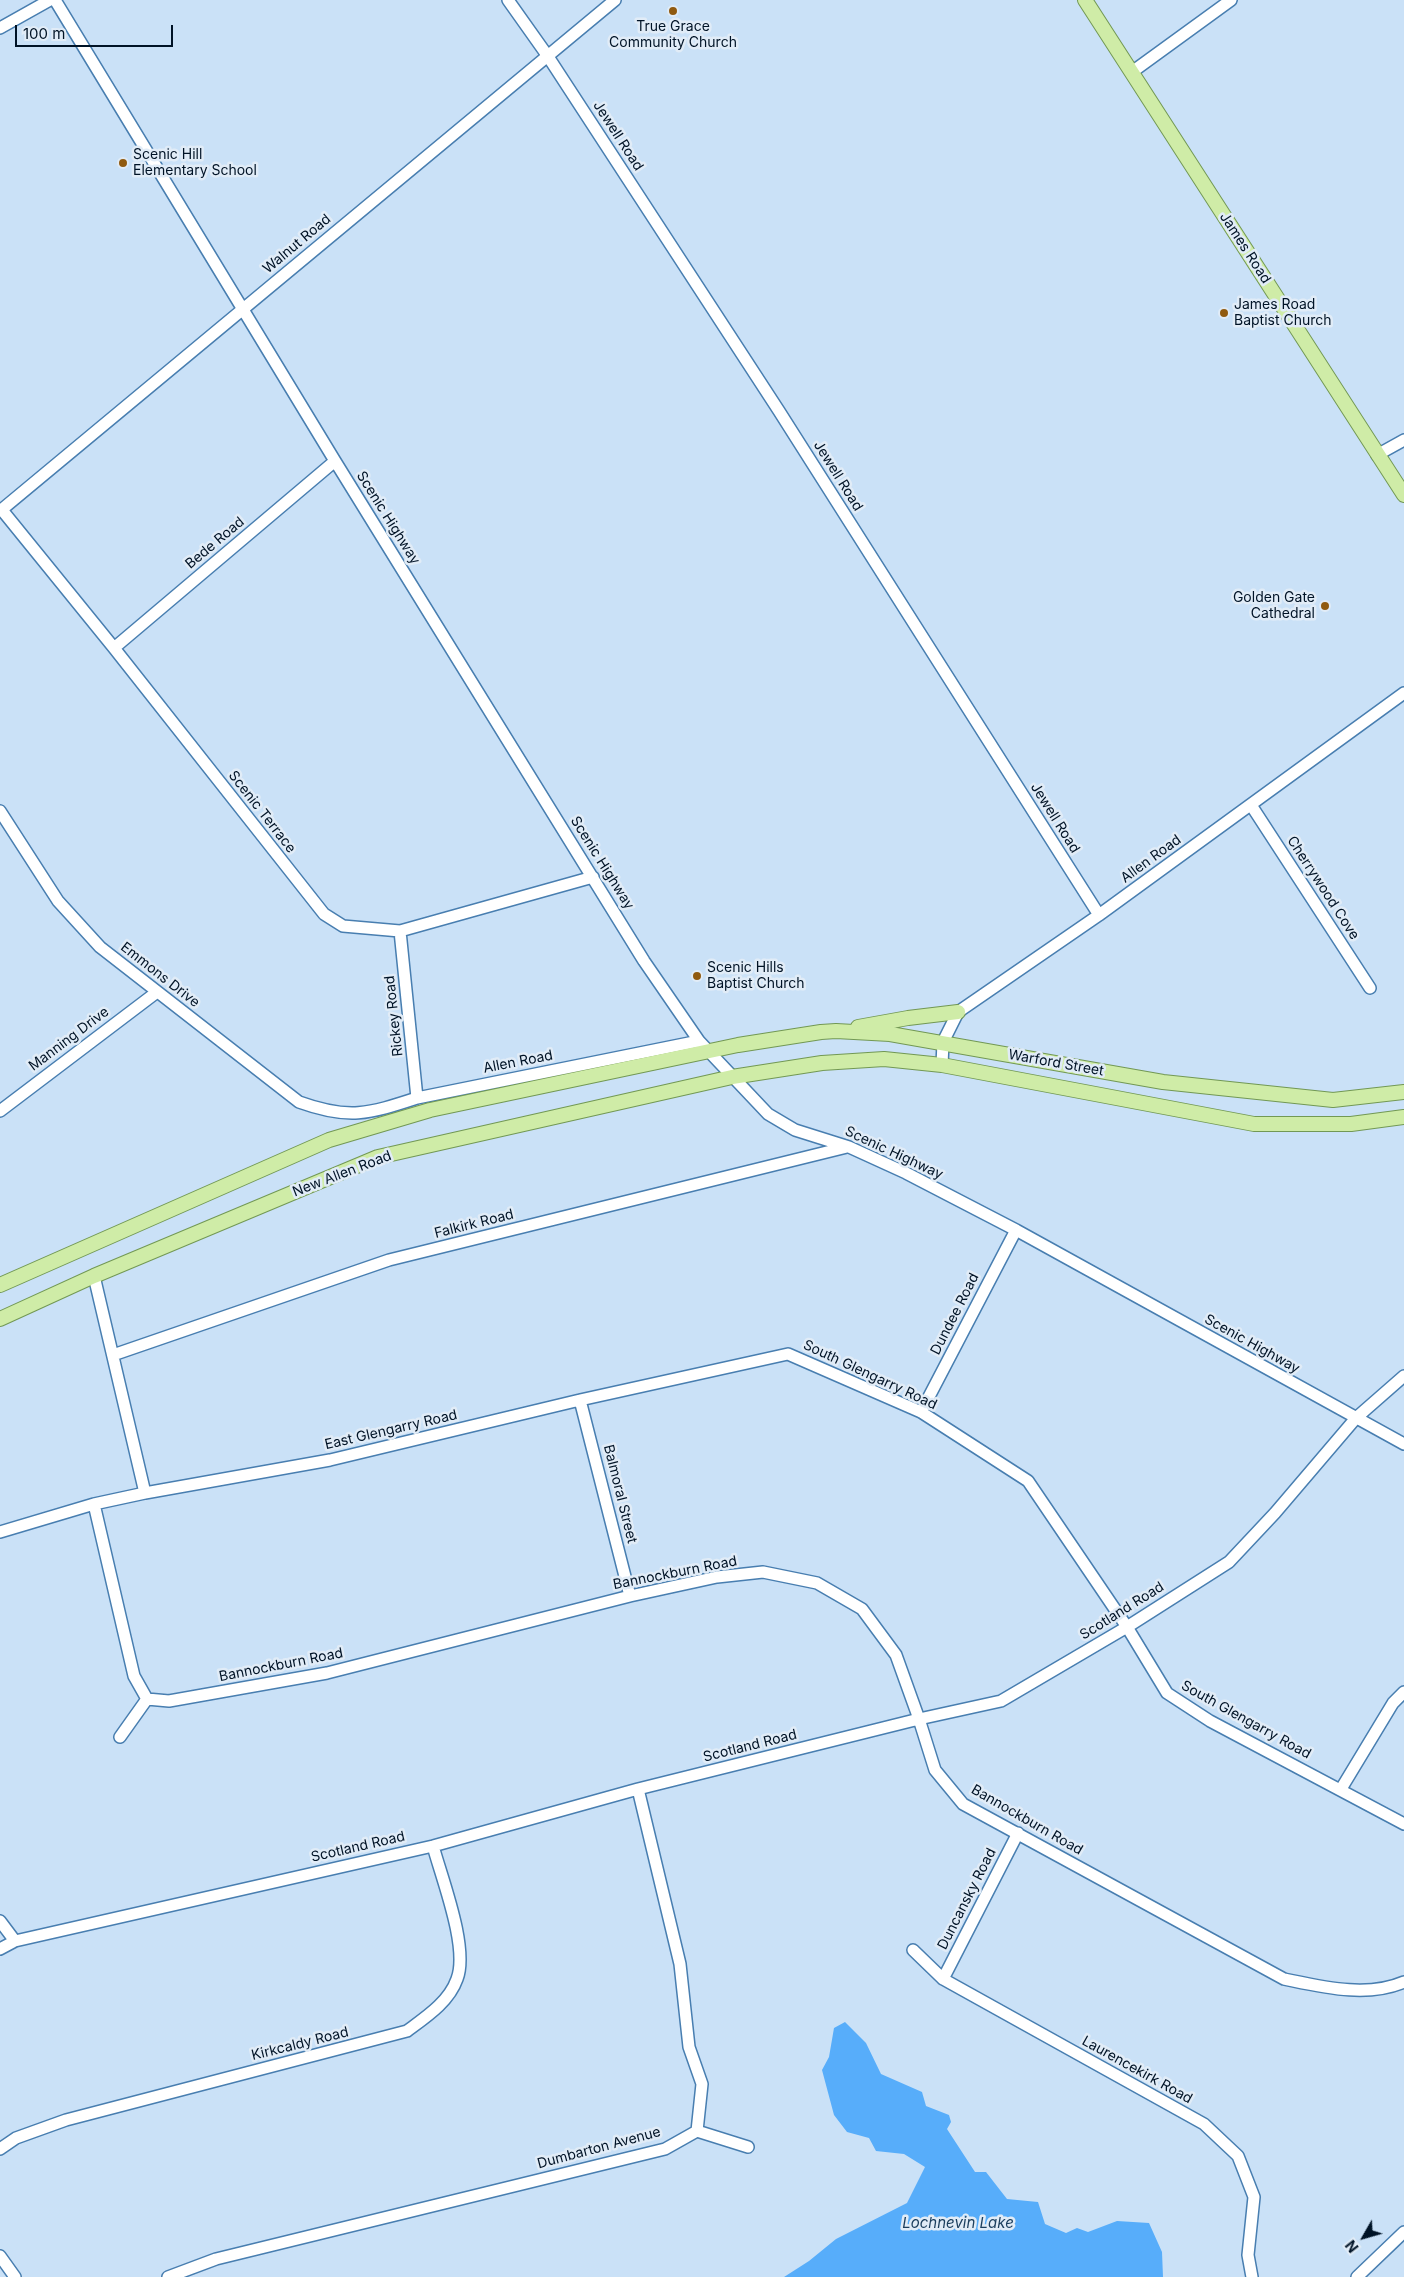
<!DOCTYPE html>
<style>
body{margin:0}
#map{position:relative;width:1404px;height:2277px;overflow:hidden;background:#cae1f7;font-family:Inter,sans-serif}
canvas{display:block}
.north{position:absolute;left:1339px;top:2212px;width:50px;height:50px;-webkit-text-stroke:4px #e1ecf7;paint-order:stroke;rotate:232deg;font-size:14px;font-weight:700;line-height:20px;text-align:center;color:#001326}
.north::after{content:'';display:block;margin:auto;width:18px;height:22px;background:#001326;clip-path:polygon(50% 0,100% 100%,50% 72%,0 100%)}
.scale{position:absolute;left:15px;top:25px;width:158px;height:22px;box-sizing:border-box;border:2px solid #001326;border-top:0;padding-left:6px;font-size:15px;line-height:18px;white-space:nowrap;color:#001326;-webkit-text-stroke:4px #e1ecf7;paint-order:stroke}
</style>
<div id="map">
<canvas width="1404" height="2277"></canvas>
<div class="north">N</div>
<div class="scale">100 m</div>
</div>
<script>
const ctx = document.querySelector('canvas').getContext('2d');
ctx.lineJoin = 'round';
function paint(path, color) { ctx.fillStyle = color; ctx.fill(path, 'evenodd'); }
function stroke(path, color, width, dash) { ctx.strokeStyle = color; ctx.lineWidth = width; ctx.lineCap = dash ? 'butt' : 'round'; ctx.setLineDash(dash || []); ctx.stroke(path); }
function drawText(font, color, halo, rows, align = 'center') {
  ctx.font = font + ' Inter,sans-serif'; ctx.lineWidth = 5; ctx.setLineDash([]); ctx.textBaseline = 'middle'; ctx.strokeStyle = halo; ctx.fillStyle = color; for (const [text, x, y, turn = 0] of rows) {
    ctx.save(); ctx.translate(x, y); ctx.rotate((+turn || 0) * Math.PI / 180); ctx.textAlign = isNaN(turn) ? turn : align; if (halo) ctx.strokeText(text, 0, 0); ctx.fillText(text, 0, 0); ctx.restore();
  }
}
paint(new Path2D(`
 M 845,2022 L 866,2043 L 881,2074 L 922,2092 L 926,2106 L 949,2115 L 951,2122 L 947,2129 L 975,2172 L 986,2172 L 1007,2199 L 1038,2202 L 1045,2224 L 1066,2233 L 1077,2228 L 1088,2232 L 1117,2221 L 1149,2223 L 1162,2252 L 1163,2277 L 784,2277 L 809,2261 L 836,2239 L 907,2203 L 925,2167 L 904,2154 L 876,2151 L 869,2138 L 847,2132 L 834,2115 L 822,2070 L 829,2057 L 834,2028 Z`), '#57adfa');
const minor = new Path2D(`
 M 55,0 L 335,461 L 644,961 L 699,1041 L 768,1114 L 795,1130 L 849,1147 L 906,1173 L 1016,1230 L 1404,1444
 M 508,0 L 547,55 L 779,411 L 1099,915
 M 0,28 L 50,0
 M 1132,72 L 1231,0
 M 1377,455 L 1404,440
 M 2,510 L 114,648 L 324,914 L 343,926 L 400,931 L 593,877
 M 0,511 L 615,0
 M 114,648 L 335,461
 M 1251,805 L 1370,988
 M 0,811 L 58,901 L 100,947 L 299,1102 C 349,1120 368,1114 417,1098 L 699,1041
 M 400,931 L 417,1098
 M 942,1065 L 943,1042 L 958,1012 L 1099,915 L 1404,693
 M 0,1111 L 157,992
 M 94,1276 L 145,1493
 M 113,1355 L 389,1260 L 847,1147
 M 580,1400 L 630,1596
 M 921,1412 L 1016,1230
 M 94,1504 L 134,1676 L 147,1699 L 120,1737
 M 0,1532 L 94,1504 L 145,1493 L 330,1460 L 580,1400 L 788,1354 L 921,1412 L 1028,1481 L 1127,1627 L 1167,1693 L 1210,1721 L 1404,1824
 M 147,1699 L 169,1701 L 327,1673 L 630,1596 L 717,1577 L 763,1572 L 817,1583 L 862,1609 L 896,1655 L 919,1719 L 935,1770 L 963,1804 L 1284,1979 C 1323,1987 1367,1998 1404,1982
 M 638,1789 L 680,1964 L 689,2047 L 702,2084 L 697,2131
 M 1341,1789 L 1393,1703 L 1404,1692
 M 0,1921 L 15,1941
 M 0,1949 L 15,1941 L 433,1846 L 638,1789 L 919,1719 L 1001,1701 L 1127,1627 L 1229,1562 L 1275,1513 L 1356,1418 L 1404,1376
 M 913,1950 L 943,1979 L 1204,2124 L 1238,2156 L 1254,2197 L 1248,2255 L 1252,2277
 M 943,1979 L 1018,1833
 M 697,2131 L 748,2147
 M 0,2149 L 16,2138 L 66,2120 L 407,2031 C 426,2017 449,2002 457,1979 C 469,1948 442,1879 433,1846
 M 0,2256 L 15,2277
 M 168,2277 L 216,2259 L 665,2149 L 697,2131
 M 1357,2277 L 1404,2232`);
const major = new Path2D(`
 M 1085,0 L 1404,495
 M 858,1027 L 908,1018 L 958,1012
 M 0,1285 L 329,1140 L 430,1110 L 738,1045 L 821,1032 L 836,1031 L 890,1034 L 1163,1082 L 1333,1100 L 1404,1092
 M 0,1319 L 94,1276 L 378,1157 L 732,1077 L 822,1063 L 884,1059 L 942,1065 L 1254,1124 L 1351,1124 L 1404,1117`);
stroke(minor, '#487eb0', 14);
stroke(major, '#729854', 16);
stroke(minor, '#fff', 11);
stroke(major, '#cfeca7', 14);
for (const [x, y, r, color] of [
 [673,11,5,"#905a0f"],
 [123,163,5,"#905a0f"],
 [1224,313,5,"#905a0f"],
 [1325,606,5,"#905a0f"],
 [697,976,5,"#905a0f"]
]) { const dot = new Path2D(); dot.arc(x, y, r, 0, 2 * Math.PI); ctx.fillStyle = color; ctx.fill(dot); stroke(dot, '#e1ecf7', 2); }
drawText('14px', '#001326', '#e1ecf7', [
 ["True Grace",673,27,"center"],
 ["Community Church",673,43,"center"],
 ["Scenic Hill",133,155],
 ["Elementary School",133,171],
 ["James Road",1234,305],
 ["Baptist Church",1234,321],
 ["Golden Gate",1315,598,"right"],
 ["Cathedral",1315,614,"right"],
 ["Scenic Hills",707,968],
 ["Baptist Church",707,984]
], 'left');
drawText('14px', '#001326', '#e1ecf7', [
 ["Jewell Road",618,136,57],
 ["Walnut Road",297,244,-40],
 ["James Road",1245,248,57],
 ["Jewell Road",838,476,58],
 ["Scenic Highway",388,518,58],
 ["Bede Road",215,543,-40],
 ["Scenic Terrace",262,812,52],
 ["Jewell Road",1055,818,58],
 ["Allen Road",1151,859,-36],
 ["Scenic Highway",602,863,58],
 ["Cherrywood Cove",1323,888,57],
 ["Emmons Drive",160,975,38],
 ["Rickey Road",394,1016,-96],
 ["Manning Drive",69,1039,-37],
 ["Allen Road",518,1062,-11],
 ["Warford Street",1056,1063,10],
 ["Scenic Highway",894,1153,25],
 ["New Allen Road",342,1174,-21],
 ["Falkirk Road",474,1224,-14],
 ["Dundee Road",955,1314,-63],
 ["Scenic Highway",1252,1344,29],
 ["South Glengarry Road",870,1375,25],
 ["East Glengarry Road",391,1430,-13],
 ["Balmoral Street",620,1494,76],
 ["Bannockburn Road",675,1573,-11],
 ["Scotland Road",1122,1611,-32],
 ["Bannockburn Road",281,1665,-11],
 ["South Glengarry Road",1246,1720,29],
 ["Scotland Road",750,1746,-14],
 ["Bannockburn Road",1027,1820,30],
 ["Scotland Road",358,1847,-13],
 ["Duncansky Road",967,1899,-63],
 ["Kirkcaldy Road",300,2044,-14],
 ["Laurencekirk Road",1137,2070,29],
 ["Dumbarton Avenue",599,2148,-15]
]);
drawText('italic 15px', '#1b3e5d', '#e1ecf7', [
 ["Lochnevin Lake",958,2223]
]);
</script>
